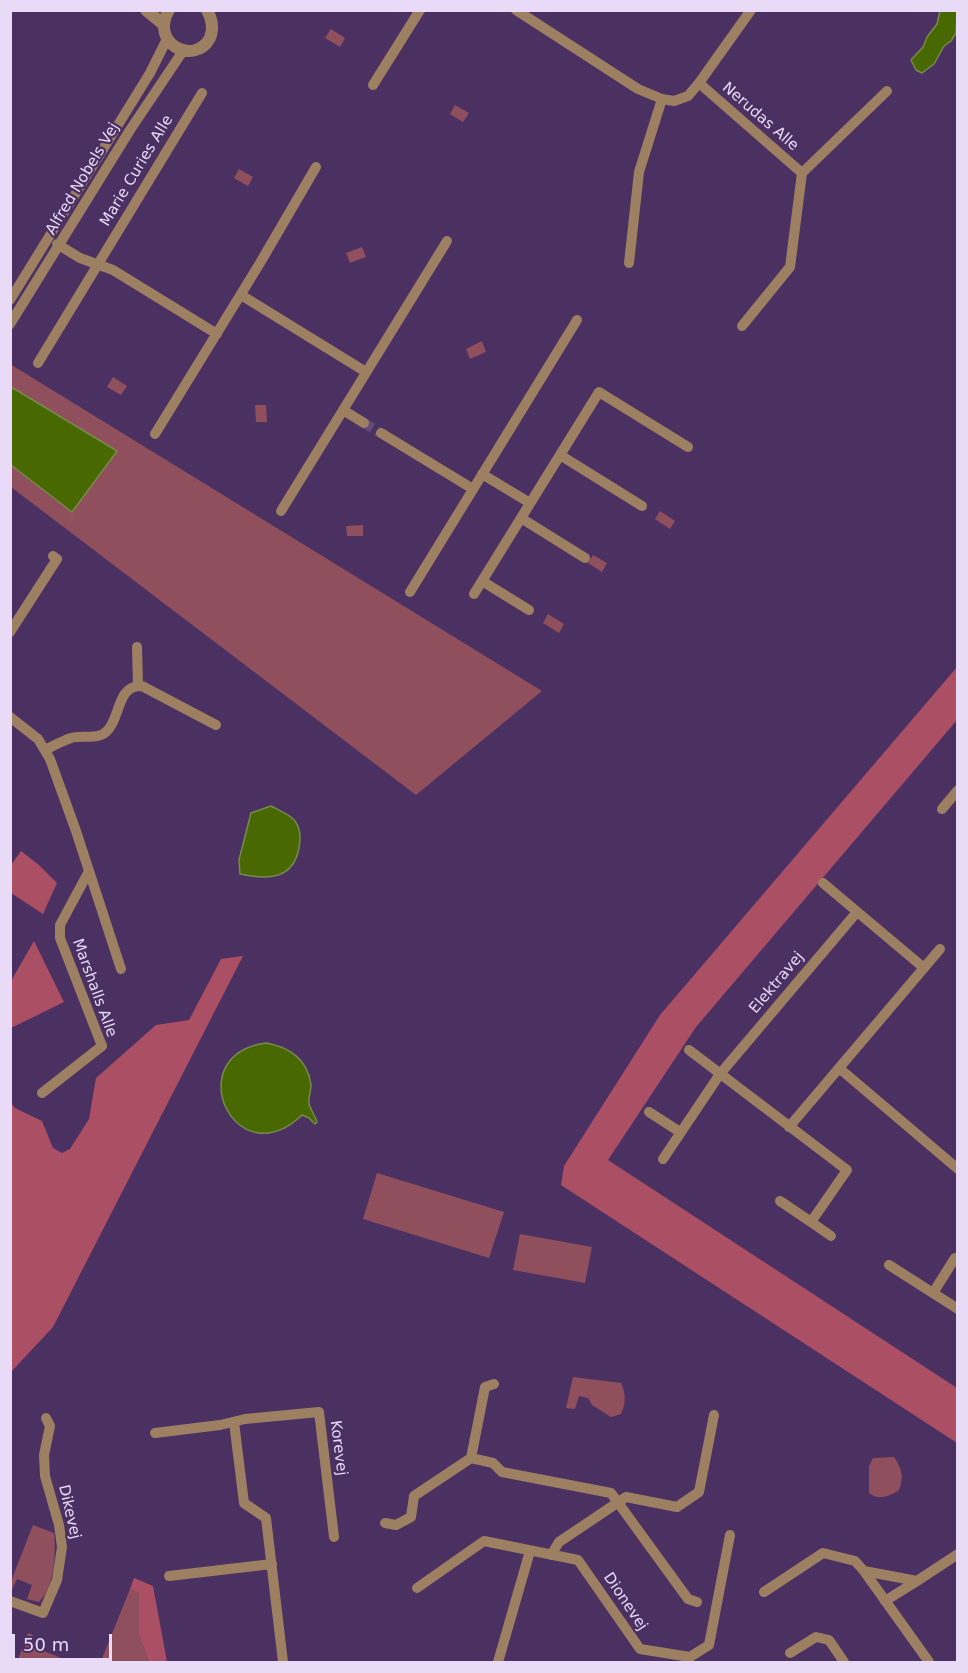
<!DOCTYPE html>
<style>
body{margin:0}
#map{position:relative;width:968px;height:1673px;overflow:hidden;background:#4b3062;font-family:"DejaVu Sans",sans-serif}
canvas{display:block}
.frame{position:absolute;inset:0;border:12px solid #e9daf8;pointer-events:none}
.scale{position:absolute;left:12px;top:1634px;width:100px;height:27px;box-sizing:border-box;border:3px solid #e9daf8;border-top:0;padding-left:8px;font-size:18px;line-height:21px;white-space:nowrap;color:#e9daf8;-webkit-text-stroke:4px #4b3062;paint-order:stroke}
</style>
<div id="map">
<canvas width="968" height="1673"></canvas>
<div class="frame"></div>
<div class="scale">50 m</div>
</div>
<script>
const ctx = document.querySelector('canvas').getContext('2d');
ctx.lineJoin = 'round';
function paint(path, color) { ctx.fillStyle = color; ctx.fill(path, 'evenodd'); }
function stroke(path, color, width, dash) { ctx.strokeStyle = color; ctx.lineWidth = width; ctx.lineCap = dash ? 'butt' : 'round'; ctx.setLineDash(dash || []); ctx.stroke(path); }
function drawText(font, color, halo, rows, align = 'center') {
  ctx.font = font + ' "DejaVu Sans",sans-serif'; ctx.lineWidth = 4.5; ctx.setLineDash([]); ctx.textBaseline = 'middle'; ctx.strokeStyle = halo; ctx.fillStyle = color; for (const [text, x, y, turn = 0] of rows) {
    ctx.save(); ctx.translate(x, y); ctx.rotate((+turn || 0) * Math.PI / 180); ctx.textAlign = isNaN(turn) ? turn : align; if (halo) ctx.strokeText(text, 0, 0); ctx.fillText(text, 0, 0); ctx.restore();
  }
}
paint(new Path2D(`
 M 331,29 L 345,38 L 340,47 L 325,38 Z
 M 455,105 L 469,113 L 463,122 L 450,114 Z
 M 239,169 L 253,177 L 248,186 L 234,178 Z
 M 362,247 L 366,257 L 350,263 L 346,253 Z
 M 482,341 L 486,352 L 470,359 L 466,349 Z
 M 10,364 L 542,691 L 416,795 L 11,487 Z
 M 113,377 L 127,386 L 121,395 L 107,387 Z
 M 255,405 L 266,405 L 267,422 L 256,422 Z
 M 660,511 L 675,521 L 670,529 L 655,519 Z
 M 363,525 L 363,536 L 347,536 L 346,526 Z
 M 593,555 L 607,563 L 602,572 L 588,563 Z
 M 548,614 L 564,624 L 559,633 L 543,623 Z
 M 377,1173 L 504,1212 L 489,1258 L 363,1219 Z
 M 520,1234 L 592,1247 L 585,1283 L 513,1270 Z
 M 573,1377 L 621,1383 C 626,1395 626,1403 621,1414 L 611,1417 L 592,1405 L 588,1398 L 579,1396 L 575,1409 L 566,1408 Z
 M 894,1457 C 902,1469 904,1477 899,1490 C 890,1496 879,1501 869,1493 L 869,1466 L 873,1458 Z
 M 33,1525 L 54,1533 C 56,1554 55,1586 39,1602 L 27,1599 L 32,1585 L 17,1579 L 11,1592 L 10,1584 Z
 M 130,1589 L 139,1592 L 139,1635 L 149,1662 L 98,1662 L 101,1661 Z
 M 28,1633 L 33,1635 L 29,1645 L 71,1662 L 17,1662 Z`), '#904f5c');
paint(new Path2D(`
 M 957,667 L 957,720 L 696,1027 L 608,1160 L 957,1388 L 957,1443 L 561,1185 L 564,1166 L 660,1015 Z
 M 21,851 L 39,865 L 57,883 L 43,914 L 11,893 L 11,865 Z
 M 34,941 L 64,1002 L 11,1028 L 11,981 Z
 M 243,956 L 53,1327 L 11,1372 L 11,1103 L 15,1108 L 42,1121 L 53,1148 L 62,1153 L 70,1149 L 89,1119 L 96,1078 L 156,1025 L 189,1020 L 221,959 Z
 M 134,1578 L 153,1586 L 167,1662 L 149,1662 L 139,1635 L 139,1593 L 130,1589 Z`), '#ab4f64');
const water = new Path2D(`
 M 940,11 L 957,11 L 956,33 L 951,41 L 944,46 L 934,64 L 922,73 L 916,70 L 911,60 L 923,47 L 927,37 L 937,24 Z
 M 13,388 L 117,451 L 72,512 L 11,465 L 10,391 Z
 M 271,806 C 278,810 290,814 295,821 C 301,829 301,838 299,848 C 293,880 267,880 240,874 L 239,860 L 251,813 Z
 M 266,1043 C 290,1047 308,1060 311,1085 C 311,1091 308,1098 309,1104 C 311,1110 315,1116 317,1122 L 315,1124 L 309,1118 L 302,1115 C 235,1179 178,1055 266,1043 Z`);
paint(water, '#486801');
stroke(water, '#788a4b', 1.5);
stroke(new Path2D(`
 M 364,423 L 381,433`), '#634a78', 10, [10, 5]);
stroke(new Path2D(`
 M 516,10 L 638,89 L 662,99 L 674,101 L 688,96 L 699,83 L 751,10
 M 699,83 L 802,173
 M 373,85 L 420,10
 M 57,244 L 80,258 L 113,270 L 217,334
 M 629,263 L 639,172 L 662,99
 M 241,295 L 366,372
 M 10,300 L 150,73 L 167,39
 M 10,324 L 130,130 L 183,51
 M 742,326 L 790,267 L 802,173 L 887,91
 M 38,363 L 202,93
 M 343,410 L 364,423
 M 381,433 L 473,489
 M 155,434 L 260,263 L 316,167
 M 560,455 L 642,506
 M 482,474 L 530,503
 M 281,511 L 447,241
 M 521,518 L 585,558
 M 482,581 L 529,610
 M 410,592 L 577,320
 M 474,594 L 599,392 L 688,447
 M 10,632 L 57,559 L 53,556
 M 137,647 L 138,685
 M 10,717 L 38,739 L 50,759 L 76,831 L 121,969
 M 45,750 C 53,746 62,741 71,738 C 83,734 97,741 107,731 C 121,718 116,685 142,686 L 216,725
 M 942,809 L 958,790
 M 823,883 L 924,968
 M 689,1050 L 847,1170 L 811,1222 L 780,1201
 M 839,1068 L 958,1169
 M 42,1093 L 102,1046 L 60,938 L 60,925 L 89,871
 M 649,1112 L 680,1132
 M 789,1127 L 940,949
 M 663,1159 L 720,1074 L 857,912
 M 811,1222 L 831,1236
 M 889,1265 L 958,1309
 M 933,1293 L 955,1258
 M 234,1422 L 244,1503 L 266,1518 L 283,1662
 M 155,1433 L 220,1425 L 245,1419 L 319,1412 L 334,1537
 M 471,1458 L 485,1387 L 494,1384
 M 385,1523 L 396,1525 L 411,1517 L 414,1496 L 471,1458 L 493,1463 L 502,1472 L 611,1493 L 688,1599 L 697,1602
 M 551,1555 L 559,1542 L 626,1497 L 677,1507 L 699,1492 L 714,1415
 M 864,1571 L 929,1662
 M 169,1576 L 272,1564
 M 417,1588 L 484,1541 L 578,1560 L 640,1649 L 690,1657 L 709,1645 L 730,1535
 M 764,1592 L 823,1553 L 855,1561 L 864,1571 L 917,1581 L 958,1554
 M 10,1601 L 43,1613 L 57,1580 L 62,1547 L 59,1525 L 45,1476 L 44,1455 L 50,1426 L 46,1418
 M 885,1601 L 917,1581
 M 790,1653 L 816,1637 L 829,1640 L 844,1662
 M 498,1662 L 530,1551`), '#9d8062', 10);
stroke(new Path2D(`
 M 146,10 L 163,24
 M 169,10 C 149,43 194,67 210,38 C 214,28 212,19 207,10`), '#9d8062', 12);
drawText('15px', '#e9daf8', '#4b3062', [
 ["Nerudas Alle",760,117,41],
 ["Marie Curies Alle",137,171,-59],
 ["Alfred Nobels Vej",83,179,-59],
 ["Elektravej",777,983,-50],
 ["Marshalls Alle",94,988,70],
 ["Korevej",338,1448,83],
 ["Dikevej",69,1512,77],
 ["Dionevej",625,1602,56]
]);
</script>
